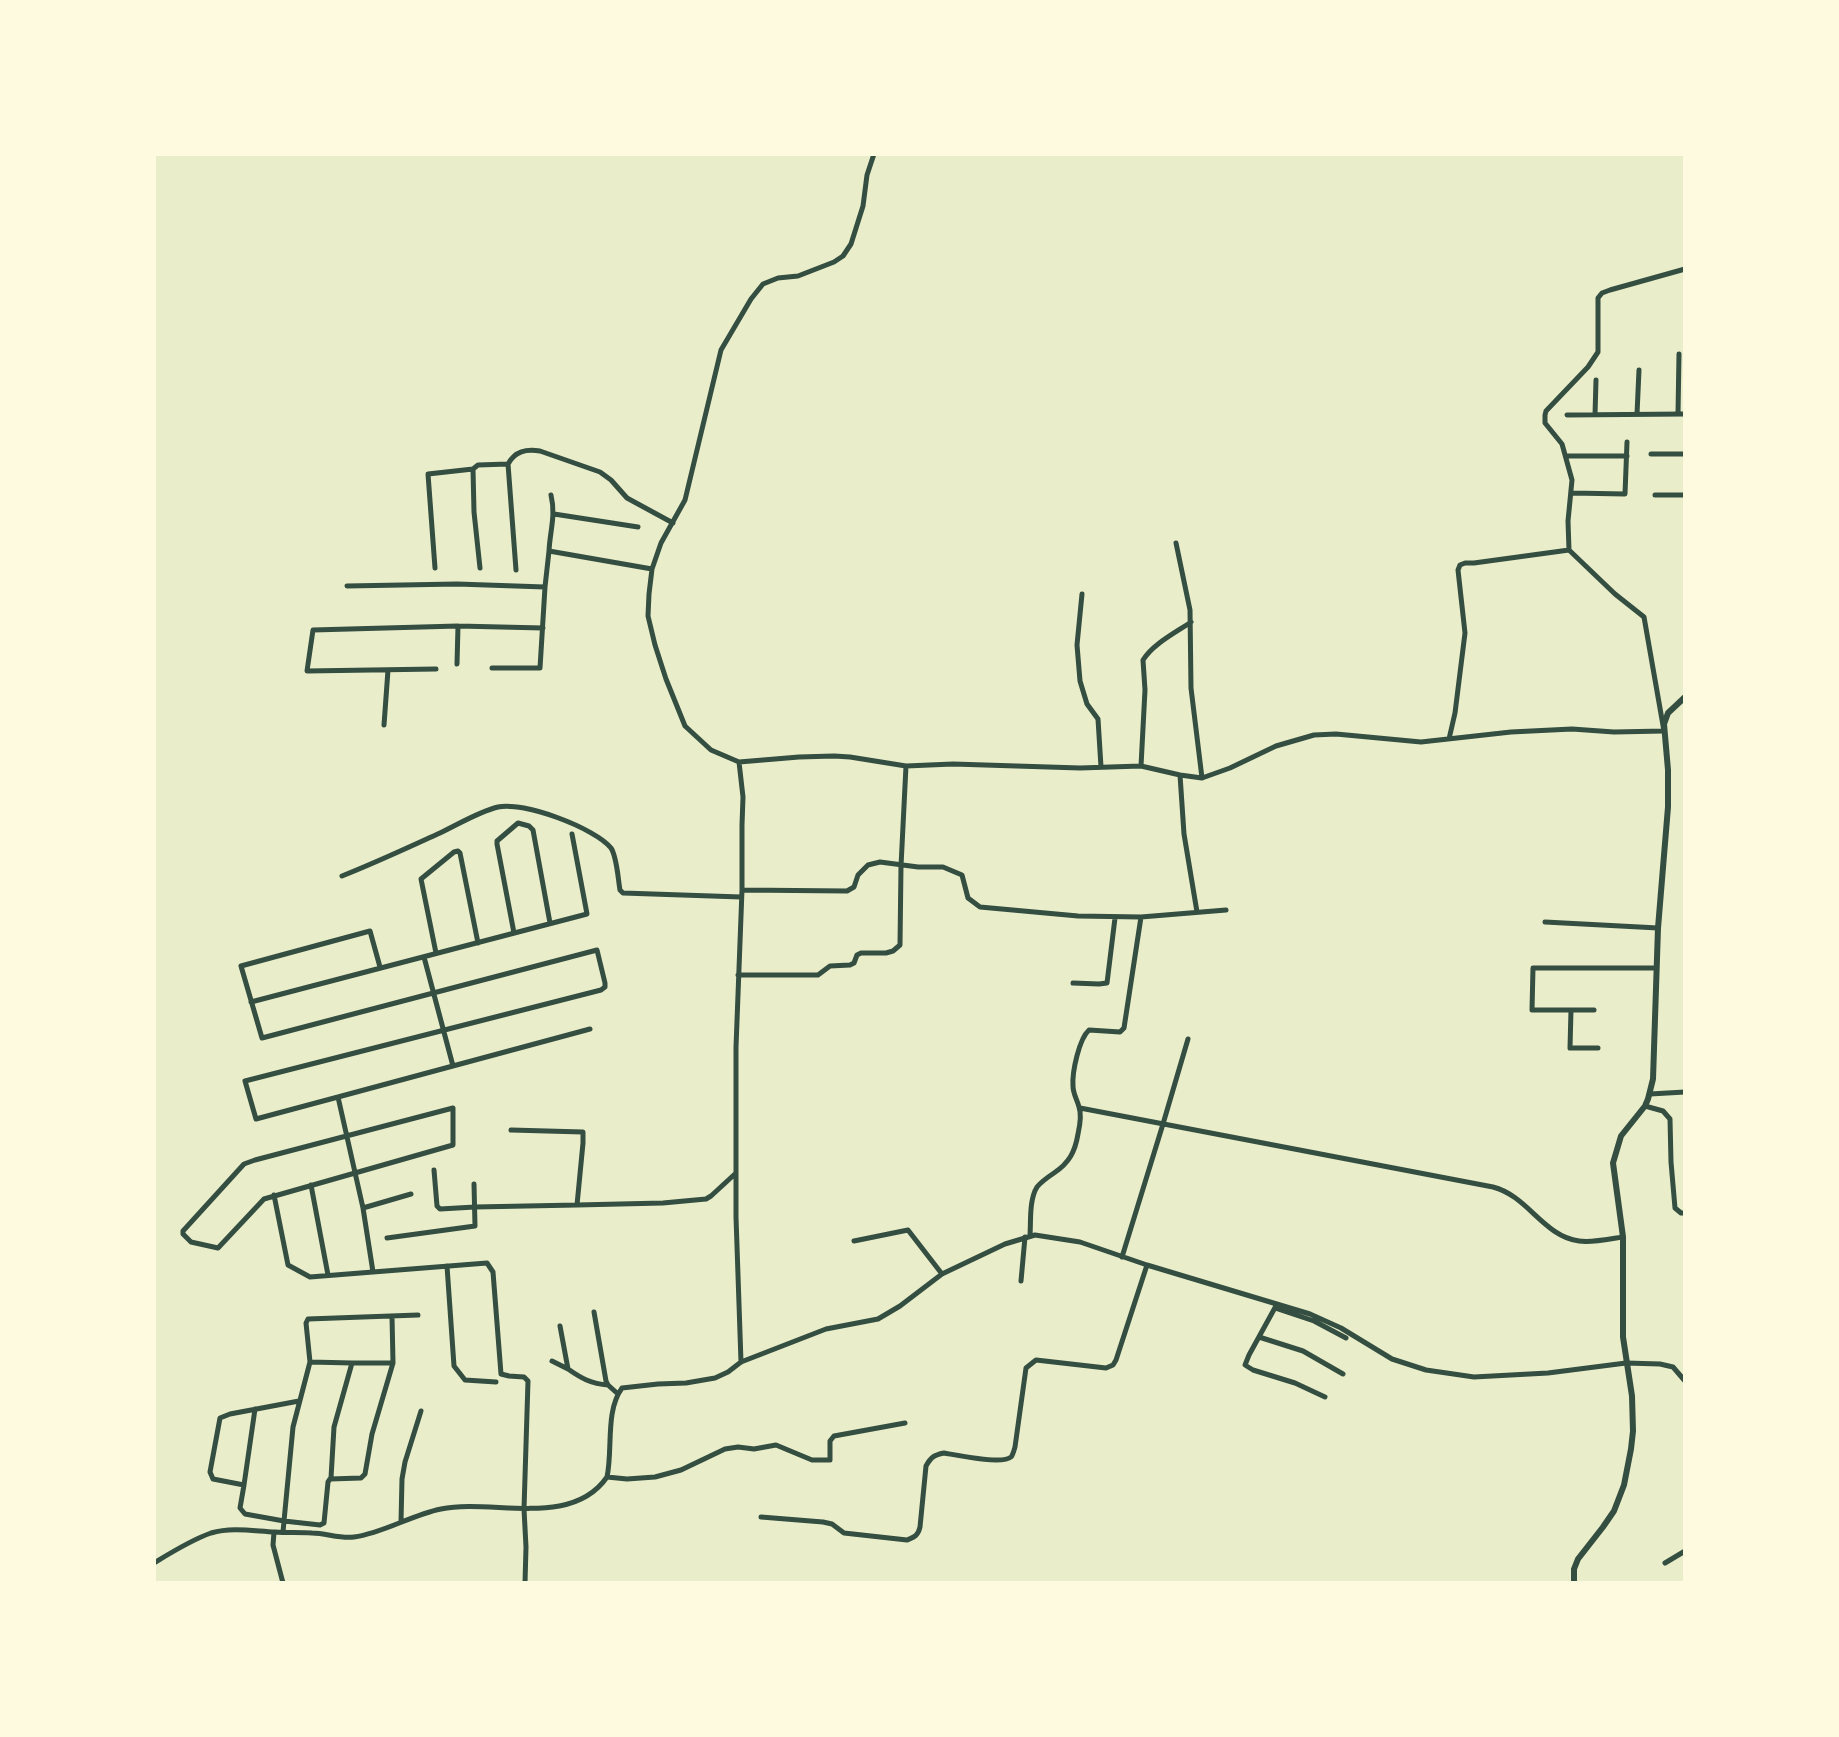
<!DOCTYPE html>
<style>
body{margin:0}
#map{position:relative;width:1839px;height:1737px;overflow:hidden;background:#e9edc9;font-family:"Noto Sans",sans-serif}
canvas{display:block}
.frame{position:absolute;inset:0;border:156px solid #fefae0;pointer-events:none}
</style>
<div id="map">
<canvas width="1839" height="1737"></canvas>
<div class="frame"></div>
</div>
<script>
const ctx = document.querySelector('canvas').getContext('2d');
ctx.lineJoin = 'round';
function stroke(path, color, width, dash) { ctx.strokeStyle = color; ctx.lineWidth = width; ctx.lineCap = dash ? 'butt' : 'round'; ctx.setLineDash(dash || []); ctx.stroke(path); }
stroke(new Path2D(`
 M 1637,414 L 1639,370
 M 1678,414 L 1679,354
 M 1567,415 L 1685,414
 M 1595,415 L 1596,380
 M 1651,454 L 1685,454
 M 1566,456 L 1627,456
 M 1572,493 L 1625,494 L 1627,442
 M 551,495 C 556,516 550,530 549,551 L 652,569
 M 1655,495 L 1685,495
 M 554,514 L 638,527
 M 1176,543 L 1190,610 L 1191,688 L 1202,778
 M 435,568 L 428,474 L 473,469
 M 480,568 L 474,512 L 473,469 L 478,465 L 508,464
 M 516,570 L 508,464 C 515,451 526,449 540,451 L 600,472 L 611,480 L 627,498 L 673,523
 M 347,586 L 457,584 L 545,587
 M 1082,594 L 1077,645 L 1080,681 L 1087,704 L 1098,719 L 1101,767
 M 457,664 L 458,626 L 543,628
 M 492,668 L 540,668 L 545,587 L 549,551
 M 436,669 L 307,671 L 313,630 L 458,626
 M 384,725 L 388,670
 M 1449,739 L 1455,713 L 1465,633 L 1458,570 L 1460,565 L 1465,563 L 1474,563 L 1569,550
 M 739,762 L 799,757 L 834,756 L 850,757 L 906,766 L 953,764 L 1080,768 L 1141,766 L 1180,775 L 1202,778 L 1230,768 L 1276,746 L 1314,735 L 1336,734 L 1421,742 L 1511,732 L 1572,729 L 1614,732 L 1664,731 L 1644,617 L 1615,594 L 1569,550 L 1568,521 L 1572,480 L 1562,444 L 1545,423 L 1545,415 L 1546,411 L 1588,367 L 1598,352 L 1598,298 L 1602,293 L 1610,290 L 1685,269
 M 1141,766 L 1145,690 L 1143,660 C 1153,644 1175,633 1191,622
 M 1180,775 L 1184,834 L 1197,912
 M 342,876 C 375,863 407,848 440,833 C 459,824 478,812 498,807 C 523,801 595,828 611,848 C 617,857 618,879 620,890 L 623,893 L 741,897
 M 742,890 L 847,891 L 854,887 L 858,875 L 868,865 L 880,862 L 918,867 L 943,867 L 962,875 L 968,898 L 980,907 L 1078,916 L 1141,917 L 1124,1028 L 1120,1032 L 1089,1030 C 1079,1039 1072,1072 1073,1086 C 1073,1094 1077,1099 1079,1107 C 1082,1115 1080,1125 1078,1134 C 1075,1152 1069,1163 1054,1173 C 1048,1177 1041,1182 1037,1187 C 1029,1200 1031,1221 1030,1235
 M 1141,917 L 1226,910
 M 1545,922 L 1658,928
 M 514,933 L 497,844 L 497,841 L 518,823 L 529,826 L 533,830 L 550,923
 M 436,953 L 421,879 L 454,852 L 458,851 L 460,853 L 478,943
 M 424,957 L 453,1066
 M 738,975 L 818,975 L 830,966 L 850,965 L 854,963 L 857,955 L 861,953 L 886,953 L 893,951 L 900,945 L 901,866 L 906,766
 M 1073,983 L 1099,984 L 1107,983 L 1115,918
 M 251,1002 L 587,914 L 572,834
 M 1571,1010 L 1570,1048 L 1598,1048
 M 1594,1010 L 1532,1010 L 1533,968 L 1656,968
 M 1650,1094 L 1685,1092
 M 338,1097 L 256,1119 L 245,1081 L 601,990 L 605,987 L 605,983 L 597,950 L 262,1038 L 241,966 L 370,931 L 380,967
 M 1645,1106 L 1663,1111 L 1670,1119 L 1671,1162 L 1675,1208 L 1681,1213 L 1685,1213
 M 453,1108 L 453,1145 L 264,1199 L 218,1248 L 191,1242 L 183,1234 L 183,1231 L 244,1164 L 255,1160 Z
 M 1080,1108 L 1493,1187 C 1528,1196 1543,1236 1579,1241 C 1593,1243 1609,1239 1623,1237
 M 511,1130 L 583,1132 L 583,1143 L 577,1205 L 663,1203 L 706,1199 L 711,1196 L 736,1173
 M 434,1170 L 437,1206 L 440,1209 L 475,1207 L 577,1205
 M 311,1185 L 328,1275
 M 274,1195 L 288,1265 L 310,1277 L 373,1272
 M 363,1208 L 411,1194
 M 387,1238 L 475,1226 L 474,1184
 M 854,1241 L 908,1230 L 942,1274
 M 1122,1257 L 1163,1124 L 1188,1039
 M 447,1266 L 454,1366 L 465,1380 L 496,1382
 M 1021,1281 L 1025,1237
 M 1277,1304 L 1249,1355 L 1245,1365 L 1253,1370 L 1295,1383 L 1325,1397
 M 1275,1308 L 1314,1321 L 1346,1338
 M 594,1312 L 606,1381 L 608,1385 L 618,1394
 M 560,1326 L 568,1369 C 581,1378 591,1384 608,1385
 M 1259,1337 L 1303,1351 L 1343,1374
 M 552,1361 L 568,1369
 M 310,1362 L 352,1363
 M 741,1362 L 736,1217 L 736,1047 L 742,890 L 742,825 L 743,797 L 739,762 L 711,750 L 685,726 L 666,679 L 655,645 L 648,616 L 649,594 L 652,569 L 661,543 L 685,500 L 721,350 L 751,299 L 763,284 L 778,278 L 798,276 L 834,262 L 843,256 L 851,244 L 863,206 L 867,175 L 874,154
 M 299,1401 L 230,1414 L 220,1418 L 210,1472 L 213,1479 L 244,1485 L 240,1508 L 245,1514 L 284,1521 L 293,1427 L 310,1362 L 306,1323 L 308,1319 L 418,1315
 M 607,1477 L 627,1479 L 655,1477 L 681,1470 L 725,1449 L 738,1447 L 754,1449 L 776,1445 L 812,1460 L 830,1460 L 830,1441 L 834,1436 L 905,1423
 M 331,1478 L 334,1427 L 352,1363 L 393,1363
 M 244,1485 L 255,1409
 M 761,1517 L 823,1522 L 832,1524 L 844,1533 L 907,1540 C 914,1537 918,1536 920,1527 L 926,1466 C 931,1457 934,1455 944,1453 C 956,1455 1002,1465 1011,1457 C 1013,1455 1014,1450 1015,1447 L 1026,1368 L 1036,1360 L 1106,1368 L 1113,1365 L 1116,1360 L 1147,1265
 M 401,1522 L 402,1479 L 405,1462 L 421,1411
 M 274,1532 L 273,1545 L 283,1583
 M 283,1532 L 284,1521 L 320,1525 L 324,1523 L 328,1482 L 330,1479 L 361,1478 L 365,1474 L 372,1434 L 393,1363 L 392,1316
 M 154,1563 C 172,1552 191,1540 211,1533 C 232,1527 253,1531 275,1532 C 287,1533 299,1532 312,1533 C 326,1533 340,1539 354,1537 C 384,1533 411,1515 441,1509 C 492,1498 571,1529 607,1477 C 613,1450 605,1411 622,1388 L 658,1384 L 686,1383 L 715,1378 L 728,1372 L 741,1362 L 826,1329 L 878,1319 L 900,1306 L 942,1274 L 1005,1244 L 1035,1235 L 1080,1242 L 1147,1265 L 1310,1314 L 1341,1328 L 1392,1359 L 1426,1370 L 1474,1377 L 1548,1373 L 1626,1363 L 1660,1364 L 1673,1367 L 1685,1381
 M 1665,1563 L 1685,1551
 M 525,1583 L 526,1547 L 524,1509 L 528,1381 L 524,1377 L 509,1376 L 501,1374 L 493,1272 L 487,1263 L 373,1272 L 363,1208 L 338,1097 L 590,1029`), '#344e41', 5);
stroke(new Path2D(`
 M 1574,1583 L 1574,1569 L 1578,1559 L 1603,1527 L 1614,1511 L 1624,1485 L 1631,1449 L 1633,1431 L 1632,1396 L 1623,1337 L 1623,1237 L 1613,1163 L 1621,1136 L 1645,1106 L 1648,1099 L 1653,1079 L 1658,928 L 1668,807 L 1668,770 L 1664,724 L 1668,713 L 1685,697`), '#344e41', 6);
</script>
